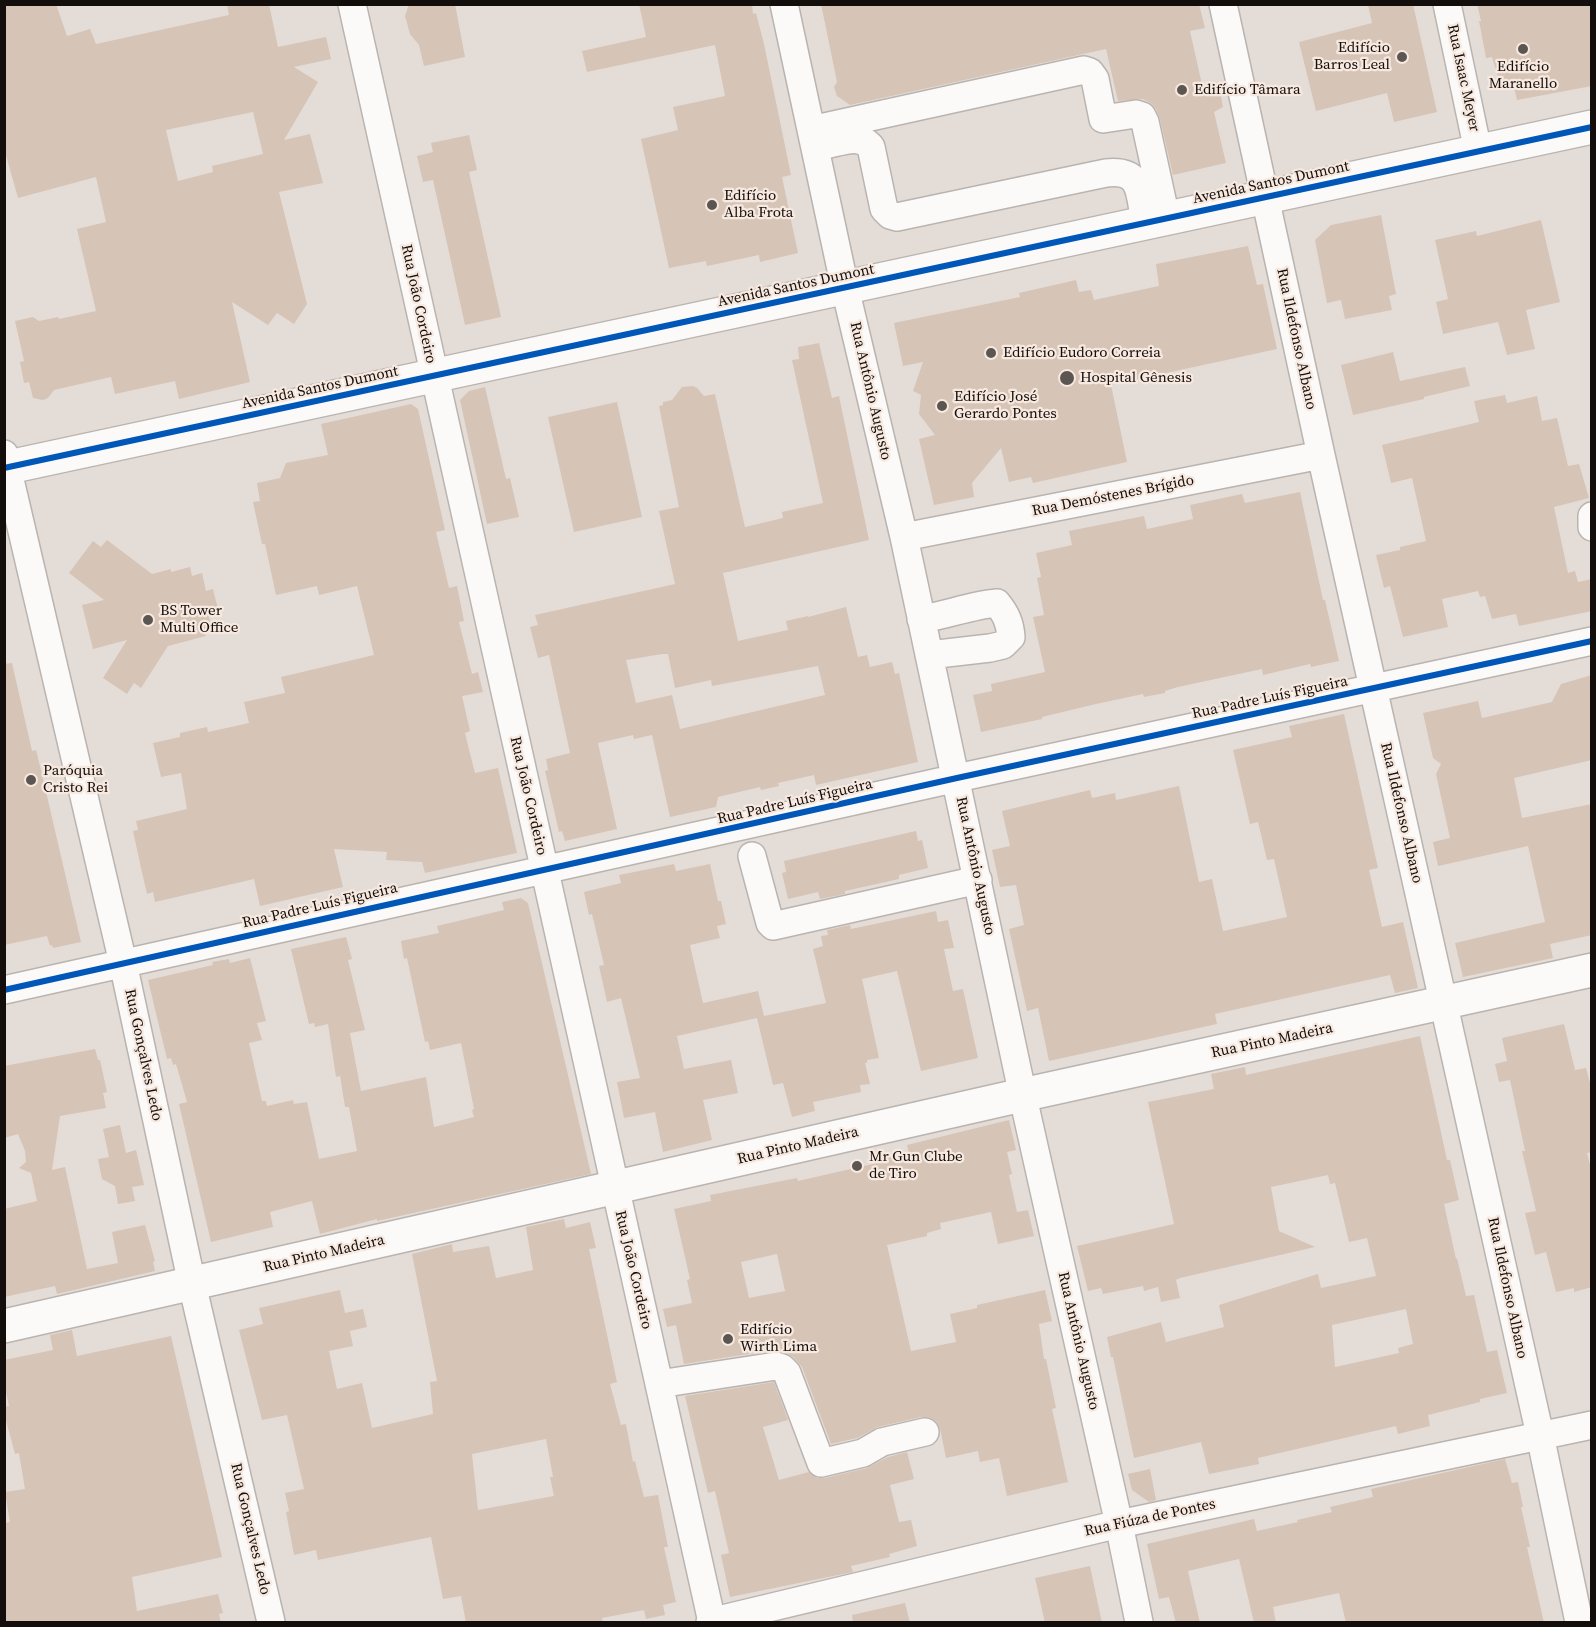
<!DOCTYPE html>
<meta charset="utf-8">
<style>
body{margin:0}
#map{position:relative;width:1596px;height:1627px;overflow:hidden;background:#e4ddd7;font-family:"Source Serif 4",serif}
canvas{display:block}
.frame{position:absolute;inset:0;border:6px solid #130e0b;pointer-events:none}
</style>
<div id="map">
<canvas width="1596" height="1627"></canvas>
<div class="frame"></div>
</div>
<script>
const ctx = document.querySelector('canvas').getContext('2d');
ctx.lineJoin = 'round';
function paint(path, color) { ctx.fillStyle = color; ctx.fill(path, 'evenodd'); }
function stroke(path, color, width, dash) { ctx.strokeStyle = color; ctx.lineWidth = width; ctx.lineCap = dash ? 'butt' : 'round'; ctx.setLineDash(dash || []); ctx.stroke(path); }
function drawText(font, color, halo, rows, align = 'center') {
  ctx.font = font + ' "Source Serif 4",serif'; ctx.lineWidth = 4.5; ctx.setLineDash([]); ctx.textBaseline = 'middle'; ctx.strokeStyle = halo; ctx.fillStyle = color; for (const [text, x, y, turn = 0] of rows) {
    ctx.save(); ctx.translate(x, y); ctx.rotate((+turn || 0) * Math.PI / 180); ctx.textAlign = isNaN(turn) ? turn : align; if (halo) ctx.strokeText(text, 0, 0); ctx.fillText(text, 0, 0); ctx.restore();
  }
}
paint(new Path2D(`
 M 4,4 L 56,4 L 67,36 L 90,29 L 96,44 L 229,15 L 227,4 L 269,4 L 278,47 L 326,37 L 331,59 L 294,67 L 318,82 L 284,140 L 310,134 L 323,183 L 279,192 L 307,304 L 294,324 L 277,313 L 268,325 L 232,302 L 250,382 L 179,399 L 175,381 L 115,394 L 111,377 L 54,390 L 48,398 L 43,400 L 33,398 L 29,382 L 24,383 L 20,362 L 24,361 L 15,321 L 33,317 L 39,321 L 58,317 L 59,319 L 96,311 L 77,229 L 106,222 L 96,177 L 18,198 L 4,148 ZM 253,112 L 263,154 L 212,166 L 213,172 L 178,181 L 166,130 Z
 M 409,4 L 455,4 L 465,57 L 424,66 L 419,45 L 410,34 L 405,16 Z
 M 639,4 L 752,4 L 753,14 L 756,13 L 764,44 L 791,175 L 782,177 L 798,253 L 760,262 L 759,255 L 707,266 L 706,261 L 669,268 L 641,139 L 678,130 L 673,107 L 725,96 L 715,45 L 587,72 L 582,51 L 646,37 Z
 M 821,4 L 1199,4 L 1205,28 L 1190,31 L 1203,89 L 1219,87 L 1223,107 L 1214,112 L 1226,163 L 1173,175 L 1160,119 L 1156,109 L 1152,104 L 1143,99 L 1118,101 L 1106,49 L 850,105 L 837,96 L 834,87 L 837,82 Z
 M 1413,4 L 1437,112 L 1394,122 L 1387,93 L 1316,111 L 1299,42 L 1372,23 L 1368,5 Z
 M 1477,4 L 1592,4 L 1592,86 L 1517,100 L 1515,91 L 1500,83 L 1492,57 L 1486,58 L 1479,21 L 1481,21 Z
 M 469,135 L 477,170 L 469,172 L 501,317 L 465,325 L 433,180 L 423,182 L 417,156 L 433,152 L 431,143 Z
 M 1381,215 L 1396,294 L 1389,296 L 1392,310 L 1345,319 L 1341,300 L 1327,303 L 1315,240 L 1331,225 Z
 M 1541,220 L 1560,302 L 1526,310 L 1535,349 L 1507,355 L 1498,322 L 1443,334 L 1436,302 L 1448,299 L 1435,240 L 1476,231 L 1477,236 Z
 M 1248,246 L 1257,285 L 1263,284 L 1277,349 L 1111,385 L 1127,462 L 1033,483 L 1031,477 L 1009,482 L 1001,448 L 972,483 L 974,497 L 934,505 L 919,439 L 935,435 L 919,414 L 921,395 L 913,391 L 923,362 L 903,366 L 894,323 L 1020,297 L 1019,293 L 1076,280 L 1079,292 L 1091,290 L 1094,300 L 1159,286 L 1156,264 Z
 M 819,343 L 832,398 L 839,396 L 869,540 L 723,573 L 738,641 L 788,630 L 786,621 L 808,616 L 808,617 L 846,607 L 858,657 L 867,655 L 870,667 L 892,662 L 895,674 L 899,673 L 918,762 L 816,785 L 814,775 L 778,783 L 779,786 L 761,790 L 760,787 L 718,797 L 716,807 L 670,817 L 652,735 L 634,739 L 633,735 L 598,743 L 617,829 L 565,841 L 562,831 L 559,832 L 545,771 L 548,770 L 546,759 L 570,753 L 549,655 L 538,658 L 530,627 L 538,625 L 535,615 L 675,584 L 659,511 L 679,507 L 659,406 L 663,405 L 663,402 L 672,400 L 682,387 L 693,386 L 697,388 L 704,396 L 715,394 L 745,527 L 783,518 L 782,512 L 823,503 L 792,360 L 799,359 L 798,347 ZM 662,654 L 668,654 L 675,688 L 711,680 L 712,686 L 818,666 L 825,695 L 680,729 L 672,695 L 636,703 L 626,660 Z
 M 1393,352 L 1400,381 L 1465,367 L 1470,386 L 1424,397 L 1424,399 L 1353,415 L 1341,365 Z
 M 485,387 L 506,479 L 510,478 L 519,517 L 487,524 L 460,400 L 469,391 Z
 M 1505,395 L 1507,403 L 1537,396 L 1542,421 L 1557,418 L 1568,466 L 1579,464 L 1589,498 L 1554,507 L 1568,573 L 1575,571 L 1578,582 L 1592,579 L 1592,611 L 1519,626 L 1516,614 L 1492,619 L 1485,596 L 1480,597 L 1478,591 L 1442,599 L 1448,627 L 1403,637 L 1390,586 L 1384,588 L 1376,555 L 1400,550 L 1400,547 L 1426,541 L 1412,478 L 1391,483 L 1382,445 L 1479,422 L 1474,401 Z
 M 617,402 L 642,517 L 574,532 L 548,417 Z
 M 411,404 L 418,409 L 445,530 L 436,532 L 449,588 L 457,586 L 464,621 L 459,622 L 472,674 L 478,672 L 483,692 L 462,696 L 470,731 L 465,733 L 475,773 L 498,768 L 517,853 L 425,873 L 422,862 L 386,860 L 387,852 L 334,849 L 343,887 L 260,906 L 254,879 L 155,902 L 153,892 L 147,894 L 141,868 L 133,831 L 138,830 L 136,821 L 187,809 L 181,773 L 161,777 L 153,743 L 180,737 L 180,733 L 207,727 L 208,732 L 249,723 L 244,702 L 285,693 L 281,677 L 374,655 L 357,586 L 319,595 L 317,586 L 276,595 L 265,544 L 262,544 L 253,502 L 260,501 L 257,483 L 280,478 L 286,463 L 328,455 L 321,424 Z
 M 1300,492 L 1323,600 L 1325,600 L 1339,661 L 1311,667 L 1310,664 L 1263,675 L 1262,669 L 1178,687 L 1165,691 L 1165,693 L 1144,697 L 1143,694 L 1096,704 L 1042,717 L 1042,719 L 981,732 L 973,695 L 992,691 L 991,684 L 1045,672 L 1033,617 L 1044,615 L 1037,578 L 1041,577 L 1036,553 L 1072,545 L 1069,531 L 1144,516 L 1147,529 L 1193,519 L 1190,505 L 1242,494 L 1245,503 Z
 M 107,540 L 152,574 L 171,569 L 171,572 L 190,567 L 192,576 L 202,573 L 206,591 L 213,589 L 218,609 L 208,612 L 212,629 L 204,631 L 206,636 L 168,646 L 141,688 L 134,683 L 127,694 L 103,678 L 127,640 L 93,649 L 82,605 L 104,600 L 69,573 L 93,541 L 101,547 Z
 M 12,663 L 32,751 L 36,750 L 40,766 L 81,942 L 53,948 L 52,945 L 50,946 L 47,936 L 4,945 L 4,664 Z
 M 1592,675 L 1592,760 L 1514,778 L 1522,818 L 1592,804 L 1592,935 L 1550,944 L 1553,958 L 1463,977 L 1455,943 L 1545,922 L 1528,846 L 1438,866 L 1433,842 L 1450,838 L 1436,774 L 1441,764 L 1433,758 L 1423,713 L 1478,701 L 1482,718 L 1552,702 L 1561,684 Z
 M 1344,714 L 1378,868 L 1369,870 L 1382,927 L 1403,922 L 1418,988 L 1395,993 L 1390,975 L 1215,1014 L 1217,1024 L 1049,1061 L 1038,1008 L 1027,1011 L 1009,929 L 1024,925 L 1016,885 L 1000,887 L 992,850 L 1010,846 L 1002,811 L 1090,790 L 1092,798 L 1115,793 L 1116,800 L 1179,786 L 1199,882 L 1212,879 L 1223,931 L 1287,917 L 1274,859 L 1267,860 L 1258,822 L 1250,824 L 1233,750 L 1292,737 L 1289,726 Z
 M 916,831 L 918,841 L 922,840 L 928,868 L 899,875 L 899,879 L 845,891 L 845,894 L 820,899 L 818,892 L 788,899 L 782,873 L 786,872 L 784,861 Z
 M 674,864 L 676,871 L 710,864 L 718,901 L 721,901 L 726,924 L 717,926 L 720,938 L 690,945 L 703,1003 L 758,991 L 764,1016 L 826,1003 L 813,949 L 823,946 L 821,936 L 828,935 L 827,930 L 850,925 L 851,929 L 936,911 L 938,922 L 948,920 L 954,948 L 944,949 L 953,991 L 963,989 L 978,1058 L 921,1071 L 897,971 L 862,979 L 879,1058 L 867,1060 L 867,1063 L 865,1063 L 870,1084 L 860,1085 L 861,1092 L 813,1102 L 815,1111 L 792,1117 L 783,1083 L 773,1085 L 757,1018 L 677,1036 L 684,1069 L 731,1060 L 738,1093 L 703,1100 L 712,1140 L 663,1152 L 655,1112 L 624,1118 L 617,1082 L 640,1078 L 621,998 L 607,1002 L 599,966 L 604,965 L 592,914 L 589,915 L 584,892 L 621,883 L 619,875 Z
 M 521,898 L 528,903 L 591,1174 L 377,1221 L 377,1219 L 320,1234 L 312,1201 L 270,1212 L 273,1227 L 211,1242 L 179,1104 L 187,1102 L 176,1064 L 173,1065 L 171,1058 L 167,1059 L 148,980 L 213,965 L 212,962 L 229,959 L 230,963 L 250,958 L 266,1021 L 257,1023 L 262,1040 L 249,1043 L 262,1101 L 266,1101 L 267,1106 L 293,1100 L 294,1104 L 307,1102 L 319,1159 L 357,1151 L 349,1107 L 345,1107 L 340,1076 L 336,1077 L 328,1024 L 315,1027 L 314,1023 L 309,1024 L 291,949 L 346,937 L 352,959 L 348,960 L 365,1030 L 350,1033 L 361,1091 L 426,1077 L 434,1127 L 474,1117 L 472,1110 L 474,1109 L 461,1043 L 430,1050 L 428,1041 L 425,1042 L 407,958 L 404,959 L 401,941 L 439,933 L 437,926 L 504,910 L 502,902 Z
 M 1564,1024 L 1575,1070 L 1586,1068 L 1592,1090 L 1592,1152 L 1587,1153 L 1592,1172 L 1592,1287 L 1574,1292 L 1574,1288 L 1556,1292 L 1546,1252 L 1535,1255 L 1525,1213 L 1536,1211 L 1522,1151 L 1525,1151 L 1510,1080 L 1499,1082 L 1495,1064 L 1507,1061 L 1502,1038 Z
 M 1420,1036 L 1447,1160 L 1450,1160 L 1459,1200 L 1444,1204 L 1456,1259 L 1457,1258 L 1466,1296 L 1474,1295 L 1487,1352 L 1497,1350 L 1507,1393 L 1480,1399 L 1480,1402 L 1428,1415 L 1430,1426 L 1398,1434 L 1396,1426 L 1258,1458 L 1259,1464 L 1209,1474 L 1201,1442 L 1134,1458 L 1113,1357 L 1111,1357 L 1107,1337 L 1161,1322 L 1166,1342 L 1224,1327 L 1219,1305 L 1318,1274 L 1321,1288 L 1376,1276 L 1367,1238 L 1349,1242 L 1335,1183 L 1330,1184 L 1328,1175 L 1271,1187 L 1279,1231 L 1315,1247 L 1180,1278 L 1176,1280 L 1180,1298 L 1161,1302 L 1158,1287 L 1144,1291 L 1143,1286 L 1103,1294 L 1101,1288 L 1088,1291 L 1077,1246 L 1174,1224 L 1148,1102 L 1214,1089 L 1211,1074 L 1245,1067 L 1246,1075 ZM 1406,1309 L 1413,1344 L 1398,1348 L 1399,1353 L 1335,1367 L 1332,1325 Z
 M 95,1049 L 98,1060 L 100,1060 L 107,1092 L 103,1093 L 106,1108 L 60,1116 L 52,1170 L 65,1167 L 87,1269 L 118,1263 L 112,1232 L 145,1225 L 155,1261 L 153,1262 L 155,1271 L 57,1294 L 55,1286 L 4,1297 L 4,1209 L 37,1201 L 31,1173 L 19,1168 L 26,1162 L 25,1151 L 18,1134 L 4,1138 L 4,1066 Z
 M 1009,1120 L 1016,1150 L 1007,1152 L 1012,1174 L 1009,1175 L 1017,1212 L 1028,1210 L 1034,1236 L 998,1244 L 991,1212 L 940,1223 L 941,1229 L 927,1233 L 927,1236 L 887,1245 L 911,1351 L 956,1342 L 950,1314 L 977,1308 L 977,1305 L 1045,1290 L 1052,1321 L 1039,1324 L 1044,1359 L 1046,1359 L 1056,1408 L 1052,1409 L 1068,1482 L 1007,1496 L 999,1458 L 980,1462 L 978,1451 L 946,1458 L 940,1428 L 936,1421 L 929,1417 L 921,1417 L 878,1427 L 857,1438 L 831,1444 L 802,1367 L 793,1357 L 781,1351 L 774,1350 L 684,1364 L 676,1325 L 667,1327 L 663,1309 L 692,1303 L 687,1280 L 690,1279 L 674,1209 L 711,1201 L 710,1195 L 797,1178 L 798,1181 L 877,1163 L 876,1160 L 909,1154 L 907,1145 ZM 777,1254 L 785,1291 L 749,1298 L 741,1262 Z
 M 120,1125 L 126,1153 L 136,1150 L 144,1185 L 132,1187 L 135,1201 L 118,1204 L 115,1186 L 102,1179 L 98,1159 L 109,1157 L 103,1129 Z
 M 564,1219 L 566,1228 L 590,1222 L 596,1248 L 589,1249 L 617,1382 L 610,1384 L 621,1425 L 626,1424 L 633,1462 L 635,1461 L 644,1497 L 658,1495 L 668,1547 L 664,1547 L 676,1602 L 663,1605 L 665,1615 L 646,1619 L 644,1610 L 602,1618 L 603,1623 L 466,1623 L 461,1596 L 443,1599 L 431,1537 L 318,1560 L 316,1550 L 294,1555 L 286,1512 L 289,1511 L 285,1493 L 304,1489 L 287,1415 L 262,1420 L 239,1330 L 263,1324 L 259,1308 L 340,1290 L 345,1313 L 363,1309 L 367,1327 L 350,1331 L 353,1346 L 329,1351 L 337,1389 L 362,1383 L 372,1428 L 433,1414 L 430,1382 L 437,1381 L 412,1254 L 452,1244 L 453,1252 L 489,1246 L 496,1278 L 533,1270 L 526,1227 ZM 546,1439 L 553,1477 L 550,1477 L 554,1496 L 478,1510 L 472,1454 Z
 M 72,1330 L 77,1356 L 171,1336 L 222,1557 L 132,1577 L 137,1611 L 218,1594 L 223,1613 L 219,1614 L 221,1623 L 4,1623 L 4,1523 L 10,1522 L 5,1492 L 25,1489 L 19,1453 L 15,1454 L 4,1413 L 4,1407 L 9,1406 L 4,1383 L 4,1360 L 53,1350 L 50,1335 Z
 M 774,1382 L 788,1420 L 763,1427 L 779,1480 L 809,1472 L 817,1478 L 825,1478 L 867,1468 L 888,1457 L 907,1452 L 914,1479 L 890,1485 L 899,1522 L 911,1520 L 917,1546 L 889,1554 L 890,1557 L 851,1566 L 853,1572 L 730,1597 L 721,1555 L 729,1553 L 715,1491 L 708,1493 L 685,1396 Z
 M 1505,1459 L 1512,1483 L 1518,1482 L 1523,1507 L 1521,1507 L 1530,1547 L 1527,1547 L 1544,1623 L 1346,1623 L 1339,1593 L 1273,1607 L 1276,1623 L 1254,1623 L 1239,1559 L 1188,1571 L 1200,1623 L 1176,1623 L 1169,1597 L 1159,1599 L 1147,1544 L 1254,1519 L 1257,1531 L 1298,1522 L 1297,1520 L 1332,1512 L 1330,1507 L 1373,1497 L 1371,1489 Z
 M 1150,1469 L 1156,1500 L 1149,1502 L 1132,1490 L 1128,1474 Z
 M 1090,1566 L 1102,1623 L 1045,1623 L 1035,1578 Z
 M 905,1603 L 910,1623 L 853,1623 L 852,1615 Z`), '#d6c4b7');
const minor = new Path2D(`
 M 352,4 L 712,1622
 M 784,4 L 845,288 L 904,537 L 1027,1115 L 1119,1524 L 1139,1622
 M 1223,4 L 1321,455 L 1540,1435 L 1579,1622
 M 1447,4 L 1478,151
 M 811,130 L 1084,70 L 1090,72 L 1095,79 L 1103,119 L 1136,114 L 1142,116 L 1145,122 L 1166,218
 M 825,145 C 841,142 860,133 871,147 L 884,209 L 890,215 L 897,217 L 1106,173 C 1143,169 1139,193 1145,222
 M 4,454 L 123,963 L 192,1284 L 271,1622
 M 1592,516 L 1592,527
 M 904,537 L 1321,455
 M 921,619 C 947,615 972,605 997,603 C 1006,614 1010,623 1011,637 L 1003,645 L 990,648 L 929,655
 M 752,856 L 770,923 L 773,926 L 978,880
 M 4,990 L 957,778 L 1592,641
 M 659,1384 L 776,1366 L 782,1368 L 787,1373 L 821,1463 L 863,1453 L 882,1442 L 925,1432
 M 710,1622 L 1119,1524 L 1592,1425`);
const major = new Path2D(`
 M 4,468 L 1592,127
 M 4,1326 L 1022,1095 L 1592,970`);
stroke(minor, '#bab4b0', 30);
stroke(major, '#bab4b0', 36);
stroke(minor, '#fbfaf9', 27);
stroke(major, '#fbfaf9', 33);
stroke(new Path2D(`
 M 4,468 L 1592,127
 M 4,990 L 957,778 L 1592,641`), '#0057b8', 6);
for (const [x, y, r, color] of [
 [1523,49,6,"#5c5652"],
 [1402,57,6,"#5c5652"],
 [1182,90,6,"#5c5652"],
 [712,205,6,"#5c5652"],
 [991,353,6,"#5c5652"],
 [1067,378,8,"#5c5652"],
 [942,406,6,"#5c5652"],
 [148,620,6,"#5c5652"],
 [31,780,6,"#5c5652"],
 [857,1166,6,"#5c5652"],
 [728,1339,6,"#5c5652"]
]) { const dot = new Path2D(); dot.arc(x, y, r, 0, 2 * Math.PI); ctx.fillStyle = color; ctx.fill(dot); stroke(dot, '#f7e9df', 2); }
drawText('15px', '#130e0b', '#f7e9df', [
 ["Edifício",1390,48,"right"],
 ["Barros Leal",1390,65,"right"],
 ["Edifício",1523,67,"center"],
 ["Maranello",1523,84,"center"],
 ["Edifício Tâmara",1194,90],
 ["Edifício",724,196],
 ["Alba Frota",724,213],
 ["Edifício Eudoro Correia",1003,353],
 ["Hospital Gênesis",1080,378],
 ["Edifício José",954,397],
 ["Gerardo Pontes",954,414],
 ["BS Tower",160,611],
 ["Multi Office",160,628],
 ["Paróquia",43,771],
 ["Cristo Rei",43,788],
 ["Mr Gun Clube",869,1157],
 ["de Tiro",869,1174],
 ["Edifício",740,1330],
 ["Wirth Lima",740,1347]
], 'left');
drawText('15px', '#130e0b', '#f7e9df', [
 ["Rua Isaac Meyer",1463,78,78],
 ["Avenida Santos Dumont",1271,183,-12],
 ["Avenida Santos Dumont",796,286,-12],
 ["Rua João Cordeiro",418,304,78],
 ["Rua Ildefonso Albano",1296,339,78],
 ["Avenida Santos Dumont",320,388,-12],
 ["Rua Antônio Augusto",870,391,77],
 ["Rua Demóstenes Brígido",1113,496,-11],
 ["Rua Padre Luís Figueira",1270,698,-12],
 ["Rua João Cordeiro",528,796,77],
 ["Rua Padre Luís Figueira",795,802,-13],
 ["Rua Ildefonso Albano",1401,813,77],
 ["Rua Antônio Augusto",975,866,78],
 ["Rua Padre Luís Figueira",320,906,-13],
 ["Rua Pinto Madeira",1272,1041,-12],
 ["Rua Gonçalves Ledo",143,1055,78],
 ["Rua Pinto Madeira",798,1146,-13],
 ["Rua Pinto Madeira",324,1254,-13],
 ["Rua João Cordeiro",633,1270,77],
 ["Rua Ildefonso Albano",1507,1288,78],
 ["Rua Antônio Augusto",1078,1341,77],
 ["Rua Fiúza de Pontes",1150,1518,-12],
 ["Rua Gonçalves Ledo",250,1529,77]
]);
</script>
